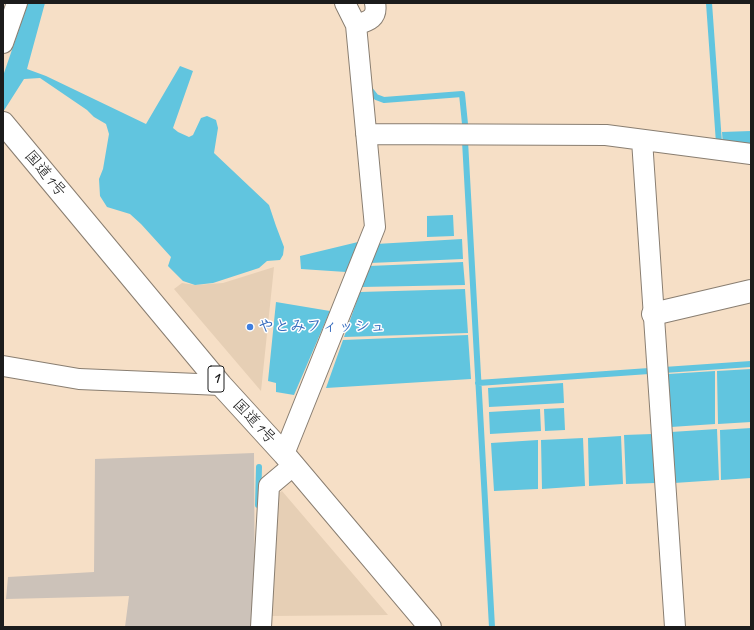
<!DOCTYPE html>
<meta charset="utf-8">
<style>
body{margin:0}
#map{position:relative;width:754px;height:630px;overflow:hidden;background:#f6dfc6;font-family:Caveat,sans-serif}
canvas{display:block}
.frame{position:absolute;inset:0;border:4px solid #1c1c1c;pointer-events:none}
</style>
<div id="map">
<canvas width="754" height="630"></canvas>
<div class="frame"></div>
</div>
<script>
const ctx = document.querySelector('canvas').getContext('2d');
ctx.lineJoin = 'round';
function paint(path, color) { ctx.fillStyle = color; ctx.fill(path, 'evenodd'); }
function stroke(path, color, width, dash) { ctx.strokeStyle = color; ctx.lineWidth = width; ctx.lineCap = dash ? 'butt' : 'round'; ctx.setLineDash(dash || []); ctx.stroke(path); }
function drawText(font, color, halo, rows, align = 'center') {
  ctx.font = font + ' Caveat,"Klee One",sans-serif'; ctx.lineWidth = 3; ctx.setLineDash([]); ctx.textBaseline = 'middle'; ctx.strokeStyle = halo; ctx.fillStyle = color; for (const [text, x, y, turn = 0] of rows) {
    ctx.save(); ctx.translate(x, y); ctx.rotate((+turn || 0) * Math.PI / 180); ctx.textAlign = isNaN(turn) ? turn : align; if (halo) ctx.strokeText(text, 0, 0); ctx.fillText(text, 0, 0); ctx.restore();
  }
}
paint(new Path2D(`
 M 274,267 L 261,391 L 174,289 L 182,283 L 195,285 L 223,283 Z
 M 282,491 L 388,615 L 269,616 L 274,496 Z`), '#e6cfb5');
paint(new Path2D(`
 M 254,453 L 255,627 L 125,627 L 129,596 L 6,599 L 8,577 L 94,572 L 95,459 Z`), '#ccc2b9');
paint(new Path2D(`
 M 28,3 L 45,3 L 27,69 L 46,76 L 146,124 L 180,66 L 193,71 L 173,128 L 178,132 L 189,137 L 193,135 L 201,118 L 207,116 L 216,120 L 218,128 L 214,153 L 269,205 L 276,226 L 284,247 L 283,255 L 280,260 L 267,261 L 259,268 L 213,283 L 195,285 L 183,281 L 168,266 L 171,257 L 141,224 L 130,214 L 107,207 L 100,196 L 99,179 L 103,169 L 109,134 L 106,124 L 94,117 L 87,110 L 40,78 L 24,79 L 3,112 L 3,76 Z
 M 751,131 L 751,150 L 723,146 L 722,132 Z
 M 453,215 L 454,236 L 427,237 L 427,216 Z
 M 462,239 L 463,259 L 370,263 L 376,244 Z
 M 358,242 L 346,272 L 301,269 L 300,256 Z
 M 463,262 L 465,285 L 361,287 L 369,266 Z
 M 465,289 L 468,333 L 344,337 L 360,292 Z
 M 276,302 L 330,311 L 294,395 L 276,392 L 276,383 L 268,381 Z
 M 468,335 L 471,379 L 326,388 L 343,340 Z
 M 751,369 L 751,422 L 718,424 L 717,371 Z
 M 715,371 L 715,424 L 671,427 L 668,374 Z
 M 563,383 L 564,403 L 489,407 L 488,388 Z
 M 564,408 L 565,430 L 545,431 L 544,409 Z
 M 540,409 L 541,431 L 490,434 L 489,412 Z
 M 751,428 L 751,478 L 721,480 L 720,430 Z
 M 717,429 L 719,480 L 674,483 L 671,432 Z
 M 652,434 L 655,483 L 626,484 L 624,435 Z
 M 621,436 L 623,484 L 589,486 L 588,438 Z
 M 583,438 L 585,486 L 542,489 L 541,440 Z
 M 538,440 L 538,489 L 494,491 L 491,443 Z`), '#61c5df');
stroke(new Path2D(`
 M 709,3 L 719,143
 M 368,87 L 376,97 L 384,100 L 462,94 L 465,124
 M 465,141 L 492,627
 M 664,370 L 751,364
 M 478,383 L 649,371
 M 258,505 L 259,467`), '#61c5df', 6);
const street = new Path2D(`
 M 356,25 C 369,21 378,18 375,3
 M 3,43 L 17,3
 M 366,134 L 606,135 L 751,154
 M 642,140 L 675,627
 M 3,366 L 79,379 L 221,385
 M 284,454 L 375,227 L 356,25 L 345,3
 M 261,627 L 269,486 L 294,465`);
const secondary = new Path2D(`
 M 653,314 L 751,291`);
const highway = new Path2D(`
 M 3,123 L 221,385 L 284,454 L 430,627`);
stroke(street, '#897e71', 22);
stroke(secondary, '#897e71', 24);
stroke(highway, '#897e71', 24);
stroke(street, '#fff', 20);
stroke(secondary, '#fff', 22);
stroke(highway, '#fff', 22);
for (const [x, y, r, color] of [
 [250,327,4,"#3f7fe0"]
]) { const dot = new Path2D(); dot.arc(x, y, r, 0, 2 * Math.PI); ctx.fillStyle = color; ctx.fill(dot); stroke(dot, '#fff', 1.5); }
for (const [x, y, w] of [
 [216,379,16]
]) { const box = new Path2D(); box.roundRect(x - w / 2, y - 13, w, 26, 3); ctx.fillStyle = '#fff'; ctx.fill(box); stroke(box, '#1c1c1c', 1); }
drawText('bold 15px', '#1c1c1c', null, [
 ["1",216,379]
]);
drawText('16px', '#1c1c1c', '#fff', [
 ["国道1号",45,174,50],
 ["国道1号",254,422,47]
]);
drawText('bold 16px', '#366cbe', '#fff', [
 ["やとみフィッシュ",258,327]
], 'left');
</script>
